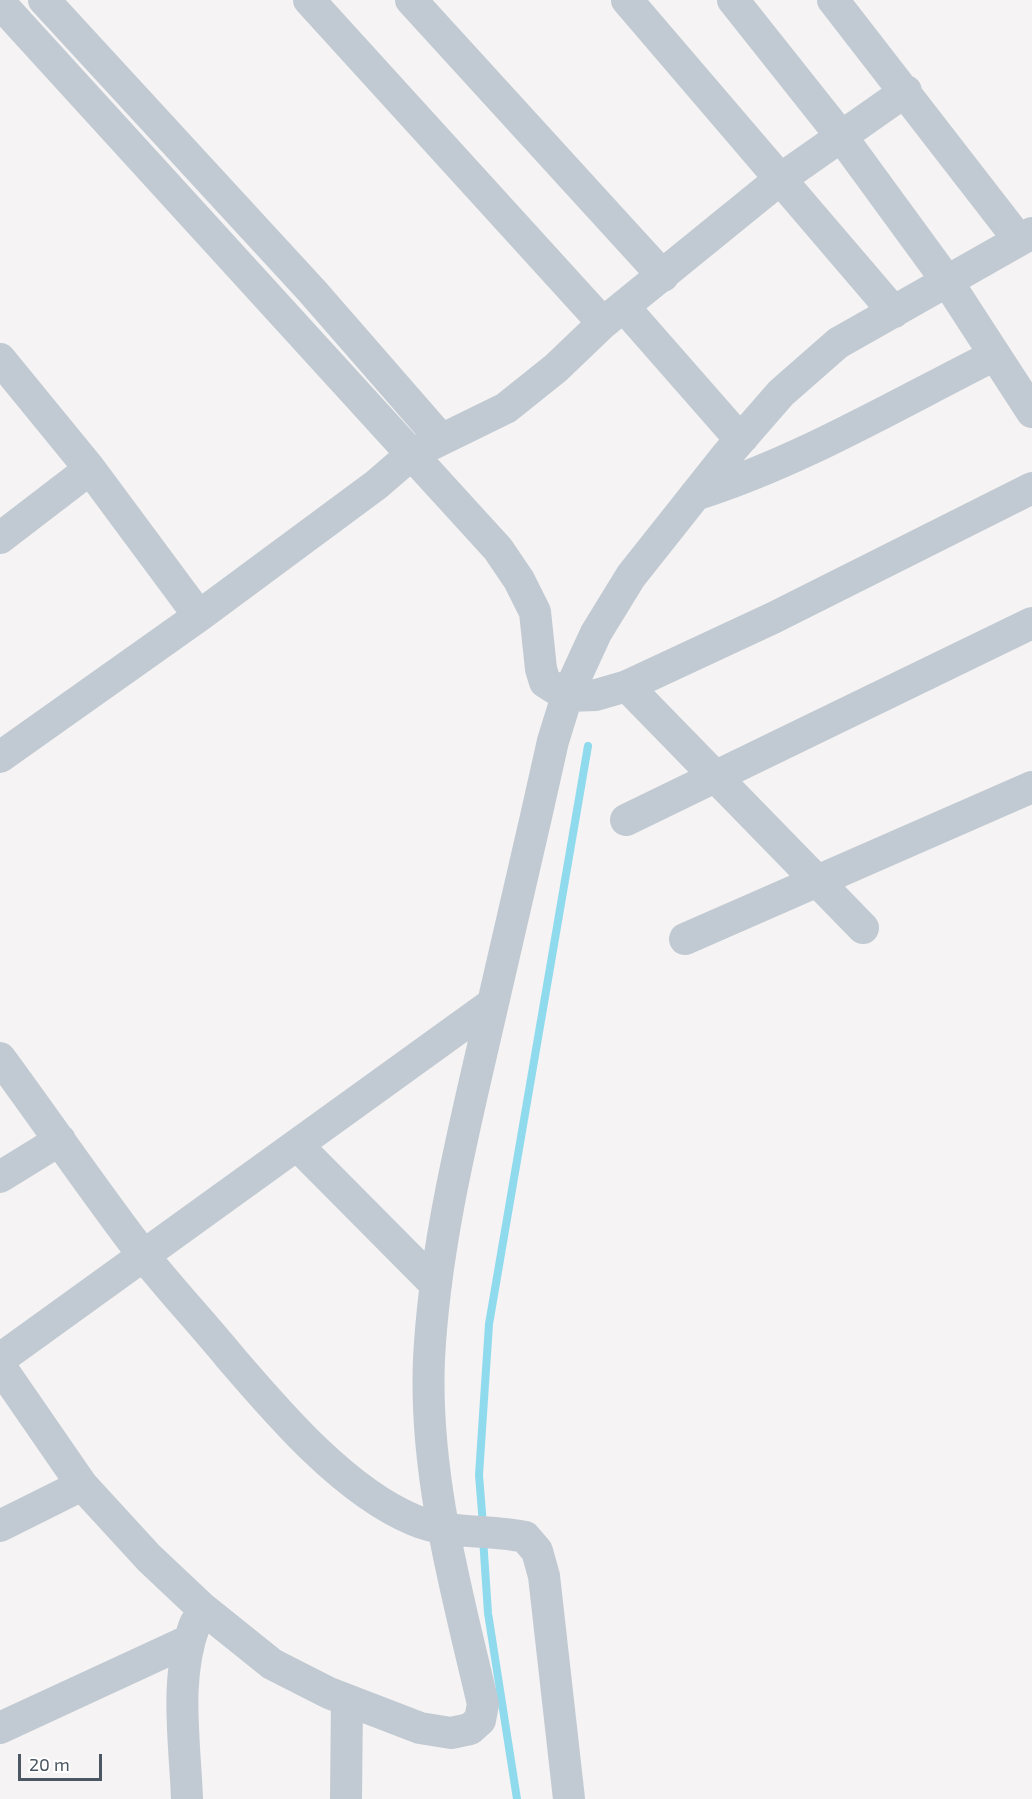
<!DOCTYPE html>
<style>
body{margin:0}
#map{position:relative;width:1032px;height:1799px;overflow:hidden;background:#f5f3f3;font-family:"Exo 2",sans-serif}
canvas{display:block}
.scale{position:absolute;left:18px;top:1754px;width:84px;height:27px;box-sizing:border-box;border:3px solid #4a5661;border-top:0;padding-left:8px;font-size:18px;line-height:21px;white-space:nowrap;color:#4a5661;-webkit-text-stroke:4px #fff;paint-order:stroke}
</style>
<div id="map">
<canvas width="1032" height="1799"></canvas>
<div class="scale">20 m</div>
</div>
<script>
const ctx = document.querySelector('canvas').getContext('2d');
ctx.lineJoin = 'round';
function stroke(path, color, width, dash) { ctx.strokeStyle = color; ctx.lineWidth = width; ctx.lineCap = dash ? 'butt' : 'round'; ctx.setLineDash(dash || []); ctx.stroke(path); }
stroke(new Path2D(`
 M 483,1525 L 479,1475 L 489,1324 L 588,746
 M 483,1538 L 488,1613 L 517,1799`), '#90daee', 8);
stroke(new Path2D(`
 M 44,0 L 312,291 L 441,439
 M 309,0 L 603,323
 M 411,0 L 663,276
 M 627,0 L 894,312
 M 733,0 L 841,136 L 947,281 L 1032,412
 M 833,0 L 1019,240
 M 0,3 L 498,549 L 519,580 L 535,612 L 541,669 L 545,682 L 567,696 L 596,695 L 627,686 L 773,618 L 1032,488
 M 624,307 L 731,429 L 743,437
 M 0,359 L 90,469 L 199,616
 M 695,495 C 800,462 897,404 995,355
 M 0,538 L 90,469
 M 627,686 L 863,928
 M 0,757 L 199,616 L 376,485 L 412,454 L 506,408 L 556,368 L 603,323 L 779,180 L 906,91
 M 626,820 L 1032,623
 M 685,939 L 1032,787
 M 0,1058 C 48,1123 94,1191 144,1256 C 171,1290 201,1322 229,1356 C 277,1412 344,1491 414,1520 C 449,1535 488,1529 525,1537 L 537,1551 L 544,1576 L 569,1799
 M 297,1145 L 436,1285
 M 0,1177 L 60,1140
 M 0,1359 L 492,1004
 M 0,1366 L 82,1485 L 149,1558 L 201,1607 L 272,1664 L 329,1693 L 420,1728 L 451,1733 L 470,1729 L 480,1720 L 483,1704 C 457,1592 424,1477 429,1359 C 434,1261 456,1163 478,1068 C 503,958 529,850 553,741 L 567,696 L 596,633 L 631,576 L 727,455 L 781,393 L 838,343 L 1032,233
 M 0,1526 L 82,1485
 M 0,1728 L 188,1641
 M 187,1799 C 185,1742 174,1678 195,1624
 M 346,1799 L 347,1701`), '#c1cad2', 32);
</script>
